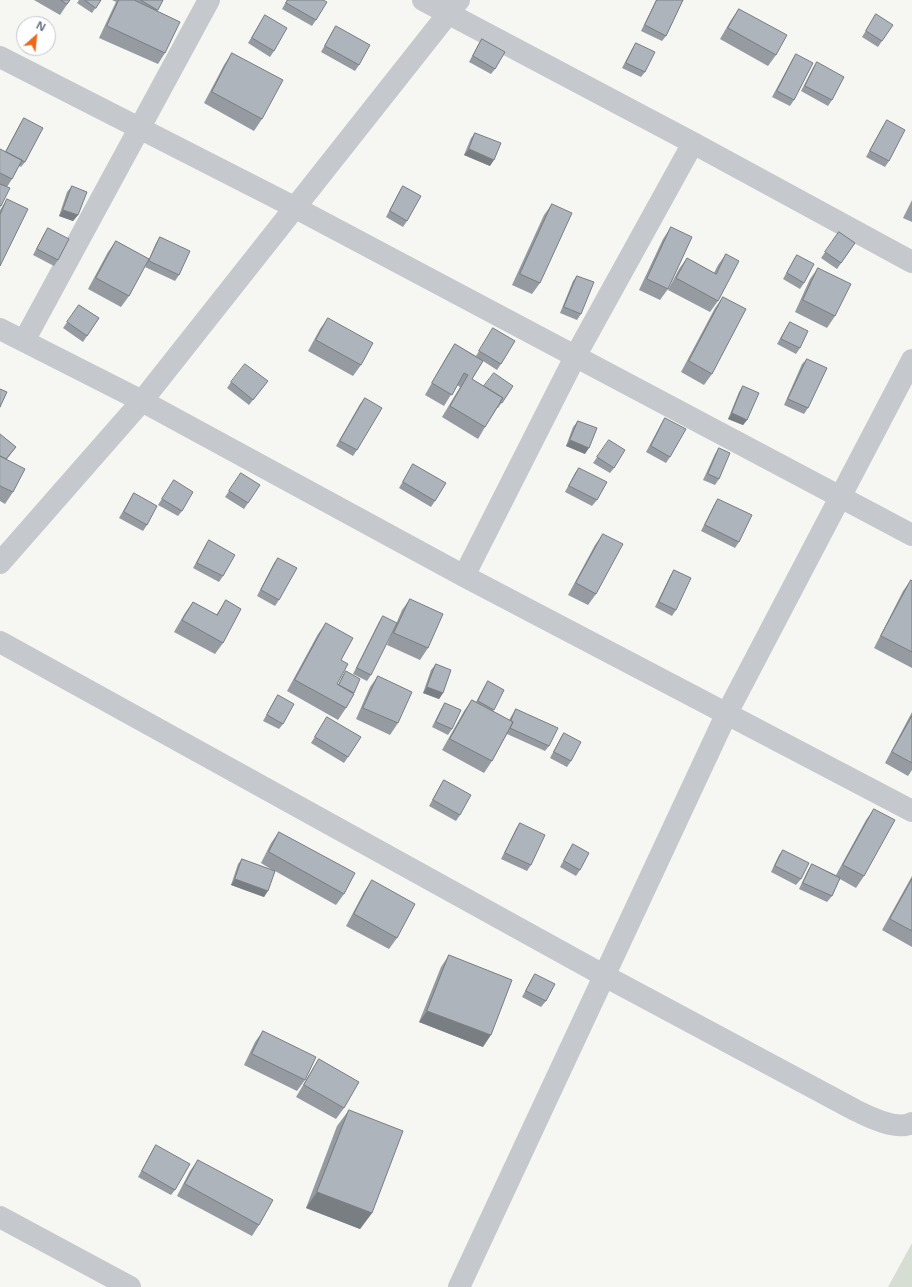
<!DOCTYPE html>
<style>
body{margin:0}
#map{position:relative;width:912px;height:1287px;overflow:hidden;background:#f6f6f2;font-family:"Noto Sans",sans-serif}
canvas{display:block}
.north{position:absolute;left:16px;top:16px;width:40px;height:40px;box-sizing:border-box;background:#fff;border:1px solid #c1c7cf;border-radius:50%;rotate:27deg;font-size:11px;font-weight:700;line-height:16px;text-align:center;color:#637286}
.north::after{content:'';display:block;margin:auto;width:14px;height:18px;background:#ef681a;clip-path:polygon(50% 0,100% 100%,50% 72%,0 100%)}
</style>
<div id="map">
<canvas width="912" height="1287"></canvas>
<div class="north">N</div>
</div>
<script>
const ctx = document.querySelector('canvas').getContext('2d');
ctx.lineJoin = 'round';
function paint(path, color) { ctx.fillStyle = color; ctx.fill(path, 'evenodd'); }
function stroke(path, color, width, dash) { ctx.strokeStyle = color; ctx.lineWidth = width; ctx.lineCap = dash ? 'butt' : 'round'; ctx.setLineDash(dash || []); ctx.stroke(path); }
paint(new Path2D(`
 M 912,1243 L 912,1287 L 888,1287 Z`), '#d6ded3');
stroke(new Path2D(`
 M 423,0 L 693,143 L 912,262
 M 0,57 L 294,207 L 912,535
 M 0,329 L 142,401 L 464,576 L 912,811
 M 24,341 L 209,0
 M 0,563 L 142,401 L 459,0
 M 464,576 L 576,355 L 693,143
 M 0,642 L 603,975 L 855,1110 C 869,1117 897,1131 912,1123
 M 0,1217 L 130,1287
 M 459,1287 L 726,715 L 912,360`), '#c5c8cc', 22);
paint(new Path2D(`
 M 34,0 L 70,0 L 60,15 Z
 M 79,0 L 101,0 L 92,13 L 77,3 Z
 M 112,0 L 163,0 L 157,11 L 165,53 L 158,64 L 99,38 L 114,6 L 116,2 Z
 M 287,0 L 323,0 L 316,20 L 312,26 L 282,9 Z
 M 656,0 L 683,0 L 666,36 L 662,41 L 641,31 Z
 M 739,9 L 776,55 L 768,66 L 720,39 L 731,20 Z
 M 876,14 L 882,41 L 878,47 L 862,37 Z
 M 265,15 L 274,51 L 270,57 L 248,43 Z
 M 336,26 L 359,65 L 355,71 L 321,52 L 332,32 Z
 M 482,39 L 495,69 L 491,74 L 469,62 L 478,45 Z
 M 636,43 L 645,72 L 641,77 L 622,68 L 632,49 Z
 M 232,53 L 262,119 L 254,131 L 204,103 L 224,65 Z
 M 796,54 L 794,100 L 790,106 L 772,97 L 792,60 Z
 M 817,62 L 832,100 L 828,106 L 801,91 L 813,68 Z
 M 24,118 L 25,162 L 21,167 L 19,166 L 12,179 L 7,187 L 1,206 L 0,208 L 0,149 L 5,152 L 20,124 Z
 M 887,120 L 889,161 L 885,167 L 866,157 L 883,126 Z
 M 475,133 L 490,166 L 464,155 L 471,138 Z
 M 72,186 L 78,215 L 73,221 L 59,216 L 67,192 Z
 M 403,186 L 407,221 L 403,227 L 386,217 L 399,192 Z
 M 7,199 L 0,266 L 0,210 Z
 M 912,200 L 912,222 L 903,218 Z
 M 552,204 L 540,283 L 532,294 L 512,285 L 544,215 Z
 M 671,227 L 668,289 L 660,300 L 639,290 L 663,239 Z
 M 48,228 L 58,260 L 54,266 L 33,255 L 44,234 Z
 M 839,232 L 855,243 L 837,269 L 821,258 Z
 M 160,237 L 179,275 L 175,281 L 145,267 L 147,261 L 129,296 L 121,307 L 88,289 L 108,252 L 116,241 L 149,259 L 156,243 Z
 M 726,254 L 718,301 L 710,312 L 668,290 L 679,269 L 687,258 L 714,273 L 718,265 Z
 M 797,255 L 804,283 L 800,289 L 783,279 L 793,261 Z
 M 818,268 L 835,316 L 827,328 L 795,312 L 810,279 Z
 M 577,276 L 581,314 L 577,320 L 560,313 L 573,281 Z
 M 723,297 L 712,374 L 704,385 L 681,372 L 715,308 Z
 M 79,305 L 99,318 L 83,342 L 63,328 Z
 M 328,318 L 361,365 L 353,376 L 308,351 L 320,329 Z
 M 790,322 L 800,348 L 796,354 L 777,344 L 786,328 Z
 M 493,328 L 501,364 L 497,370 L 483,361 L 472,379 L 484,386 L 513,386 L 498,408 L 497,408 L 485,427 L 478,439 L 442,417 L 460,387 L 457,385 L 444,406 L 425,395 L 447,356 L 455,344 L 476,356 Z
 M 807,359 L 808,408 L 804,414 L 784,405 L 802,364 Z
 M 231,382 L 263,387 L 249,405 L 227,388 Z
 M 743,386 L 747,420 L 743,425 L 728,419 L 739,392 Z
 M 365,398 L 357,450 L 353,456 L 336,446 L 360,404 Z
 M 665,418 L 670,457 L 666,463 L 646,452 L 661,424 Z
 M 578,421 L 585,454 L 566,446 L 573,427 Z
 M 0,434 L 16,447 L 7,459 L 13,492 L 5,504 L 0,501 Z
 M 605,446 L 614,468 L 610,473 L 593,463 Z
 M 719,448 L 719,479 L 715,485 L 703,480 L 715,454 Z
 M 413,464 L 435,501 L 431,507 L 399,488 Z
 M 579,468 L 597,500 L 592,506 L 565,492 L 575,473 Z
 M 241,473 L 248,503 L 244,509 L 225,497 Z
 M 174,480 L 182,511 L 178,516 L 158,505 Z
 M 134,493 L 147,525 L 143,531 L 119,518 L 130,499 Z
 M 718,499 L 739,542 L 735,548 L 701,531 L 714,505 Z
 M 603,534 L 596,594 L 588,605 L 568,595 L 595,545 Z
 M 209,540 L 223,576 L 219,582 L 193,568 L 205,546 Z
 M 278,558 L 279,600 L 275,606 L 257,596 L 274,563 Z
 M 674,570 L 676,610 L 672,616 L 655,607 L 670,576 Z
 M 911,580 L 912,581 L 912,668 L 874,648 L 903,591 Z
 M 410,599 L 428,648 L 420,660 L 387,645 L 402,610 Z
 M 226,600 L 223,643 L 215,654 L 174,632 L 185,613 L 193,602 L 216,615 Z
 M 383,616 L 371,675 L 367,681 L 353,674 L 379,622 Z
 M 326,623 L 341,660 L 337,684 L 338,685 L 342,677 L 346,671 L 354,693 L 346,708 L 338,720 L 287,691 L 318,634 Z
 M 436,664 L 443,693 L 439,699 L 423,693 L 431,670 Z
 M 378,676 L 398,723 L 390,735 L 356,719 L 370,687 Z
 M 488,681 L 494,710 L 493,711 L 509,720 L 512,715 L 516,709 L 549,746 L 545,751 L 507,734 L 492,761 L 484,773 L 442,750 L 464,711 L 472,700 L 476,702 L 484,687 Z
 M 278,695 L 283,724 L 279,729 L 263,721 L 274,701 Z
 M 445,703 L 452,729 L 448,735 L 432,727 L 441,709 Z
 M 912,712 L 912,770 L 908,776 L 885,763 Z
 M 327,717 L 348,757 L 344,763 L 311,743 Z
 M 564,733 L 571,761 L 567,767 L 550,758 L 560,739 Z
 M 444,780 L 460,815 L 456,821 L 429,806 L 440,786 Z
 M 874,809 L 864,876 L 856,888 L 840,879 L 832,896 L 827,902 L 799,889 L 808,870 L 812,864 L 836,875 L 866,820 Z
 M 520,823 L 531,865 L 527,871 L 501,859 L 516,829 Z
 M 279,832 L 344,894 L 336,905 L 275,871 L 264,897 L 231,885 L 238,864 L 242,859 L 274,871 L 261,863 L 271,843 Z
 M 573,844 L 580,870 L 576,876 L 560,867 L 569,850 Z
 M 783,850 L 801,879 L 796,885 L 771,872 L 779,855 Z
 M 912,876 L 912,947 L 882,930 Z
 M 372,880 L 397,938 L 389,949 L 346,926 L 364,892 Z
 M 449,955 L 483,1047 L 419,1022 L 441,967 Z
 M 535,974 L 546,1001 L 541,1007 L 522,997 L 531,980 Z
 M 263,1031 L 305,1080 L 297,1091 L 244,1065 L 255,1042 Z
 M 319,1059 L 344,1108 L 336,1119 L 296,1097 L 312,1070 Z
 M 349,1110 L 372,1213 L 360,1229 L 306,1208 L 337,1126 Z
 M 156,1145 L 175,1190 L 171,1195 L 138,1177 L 152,1151 Z
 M 198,1160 L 259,1225 L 252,1236 L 177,1196 L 190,1171 Z`), '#959ba1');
paint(new Path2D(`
 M 469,149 L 494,160 L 490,166 L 464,155 Z
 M 63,210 L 78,215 L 73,221 L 59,216 Z
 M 732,413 L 747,420 L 743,425 L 728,419 Z
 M 570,440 L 589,448 L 585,454 L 566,446 Z
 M 427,687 L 443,693 L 439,699 L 423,693 Z
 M 235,879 L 268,891 L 264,897 L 231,885 Z
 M 427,1011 L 491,1035 L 483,1047 L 419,1022 Z
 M 317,1192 L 372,1213 L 360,1229 L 306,1208 Z`), '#797e83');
const building = new Path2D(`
 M 61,0 L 70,0 L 67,4 Z
 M 85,0 L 101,0 L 96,8 Z
 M 119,0 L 134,0 L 180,22 L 165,53 L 107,26 Z
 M 141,0 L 163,0 L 158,10 Z
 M 288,0 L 323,0 L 327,2 L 316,20 L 286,3 Z
 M 657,0 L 683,0 L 666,36 L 645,25 Z
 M 739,9 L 787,35 L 776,55 L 728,28 Z
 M 876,14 L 893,25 L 882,41 L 866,31 Z
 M 265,15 L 287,28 L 274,51 L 252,38 Z
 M 336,26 L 370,45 L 359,65 L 325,46 Z
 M 482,39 L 505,52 L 495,69 L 473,56 Z
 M 636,43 L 655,52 L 645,72 L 626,63 Z
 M 232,53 L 283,80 L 262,119 L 212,92 Z
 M 796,54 L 813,63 L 794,100 L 777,91 Z
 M 817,62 L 844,77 L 832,100 L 805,86 Z
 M 24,118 L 43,128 L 25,162 L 6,152 Z
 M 887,120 L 905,130 L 889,161 L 870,151 Z
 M 475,133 L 501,143 L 494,160 L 469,149 Z
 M 0,149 L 22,160 L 12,179 L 0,173 Z
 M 0,184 L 10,188 L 1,206 L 0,205 Z
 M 72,186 L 87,192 L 78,215 L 63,210 Z
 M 403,186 L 421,196 L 407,221 L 390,211 Z
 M 7,199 L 28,209 L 0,266 L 0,215 Z
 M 552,204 L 572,213 L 540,283 L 520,274 Z
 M 671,227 L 692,237 L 668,289 L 647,279 Z
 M 48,228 L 69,239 L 58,260 L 37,249 Z
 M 839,232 L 855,243 L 841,263 L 825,252 Z
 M 160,237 L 190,251 L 179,275 L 149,261 Z
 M 116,241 L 149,259 L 129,296 L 96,278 Z
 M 726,254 L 739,261 L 718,301 L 676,278 L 687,258 L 716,274 Z
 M 797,255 L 814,264 L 804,283 L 787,273 Z
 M 818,268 L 851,284 L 835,316 L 803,300 Z
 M 577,276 L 594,282 L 581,314 L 564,307 Z
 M 723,297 L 746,309 L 712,374 L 689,361 Z
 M 79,305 L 99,318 L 87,336 L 67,322 Z
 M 328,318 L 373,343 L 361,365 L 316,340 Z
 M 790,322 L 808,331 L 800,348 L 781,339 Z
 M 493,328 L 515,341 L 501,364 L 479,351 Z
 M 455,344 L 483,361 L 472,379 L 503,398 L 485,427 L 450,406 L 468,375 L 464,373 L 452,395 L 432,383 Z
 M 807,359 L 827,368 L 808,408 L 788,399 Z
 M 245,364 L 268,381 L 253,400 L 231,382 Z
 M 494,373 L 513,386 L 502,403 L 500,402 L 503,398 L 484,386 Z
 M 743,386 L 759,393 L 747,420 L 732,413 Z
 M 0,389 L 7,392 L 0,407 Z
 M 365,398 L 382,408 L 357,450 L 340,441 Z
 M 665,418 L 686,429 L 670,457 L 651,446 Z
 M 578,421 L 597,428 L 589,448 L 570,440 Z
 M 0,434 L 16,447 L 6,459 L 0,456 Z
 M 609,440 L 625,450 L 614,468 L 597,457 Z
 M 719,448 L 730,453 L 719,479 L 708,474 Z
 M 0,456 L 25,469 L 13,492 L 0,486 Z
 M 413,464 L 446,483 L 435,501 L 403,482 Z
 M 579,468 L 607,482 L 597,500 L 569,486 Z
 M 241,473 L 260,485 L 248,503 L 229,491 Z
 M 174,480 L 193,492 L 182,511 L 162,499 Z
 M 134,493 L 157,506 L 147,525 L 124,512 Z
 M 718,499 L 752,515 L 739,542 L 705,525 Z
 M 603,534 L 623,544 L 596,594 L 576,583 Z
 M 209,540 L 235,555 L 223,576 L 197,563 Z
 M 278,558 L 297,568 L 279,600 L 261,590 Z
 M 674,570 L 691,578 L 676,610 L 659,602 Z
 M 911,580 L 912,581 L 912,652 L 881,636 Z
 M 410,599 L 443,614 L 428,648 L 394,633 Z
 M 226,600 L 241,609 L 223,643 L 182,620 L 193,602 L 217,615 Z
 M 383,616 L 397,623 L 371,675 L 357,668 Z
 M 326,623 L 353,638 L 341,660 L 348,664 L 337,684 L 354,694 L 346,708 L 295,680 Z
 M 436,664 L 451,670 L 443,693 L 427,687 Z
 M 346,671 L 360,679 L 354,693 L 339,685 Z
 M 378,676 L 412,692 L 398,723 L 363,708 Z
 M 488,681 L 504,690 L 494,710 L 478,701 Z
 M 278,695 L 294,704 L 283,724 L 267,715 Z
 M 472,700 L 513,722 L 492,761 L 450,739 Z
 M 445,703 L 461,710 L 452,729 L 436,722 Z
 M 516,709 L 558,728 L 549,746 L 510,728 L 513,722 L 511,721 Z
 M 912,716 L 912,763 L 892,752 Z
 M 327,717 L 361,737 L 348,757 L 315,737 Z
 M 564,733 L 581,742 L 571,761 L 554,752 Z
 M 444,780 L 471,795 L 460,815 L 433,800 Z
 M 874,809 L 895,820 L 864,876 L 843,865 Z
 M 520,823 L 545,835 L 531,865 L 505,853 Z
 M 279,832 L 355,873 L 344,894 L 269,852 Z
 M 573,844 L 589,853 L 580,870 L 564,861 Z
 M 783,850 L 809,863 L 801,879 L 775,866 Z
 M 242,859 L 275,871 L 268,891 L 235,879 Z
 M 812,864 L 840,878 L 832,896 L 803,883 Z
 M 912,879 L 912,931 L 890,919 Z
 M 372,880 L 415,904 L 397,938 L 354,914 Z
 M 449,955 L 512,980 L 491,1035 L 427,1011 Z
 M 535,974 L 555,984 L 546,1001 L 526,991 Z
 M 263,1031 L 316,1057 L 305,1080 L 252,1054 Z
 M 319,1059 L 359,1082 L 344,1108 L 304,1085 Z
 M 349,1110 L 403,1131 L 372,1213 L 317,1192 Z
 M 156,1145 L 190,1164 L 175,1190 L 142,1171 Z
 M 198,1160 L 273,1200 L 259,1225 L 185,1184 Z`);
paint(building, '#adb4bb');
stroke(building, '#797e83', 1);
</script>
